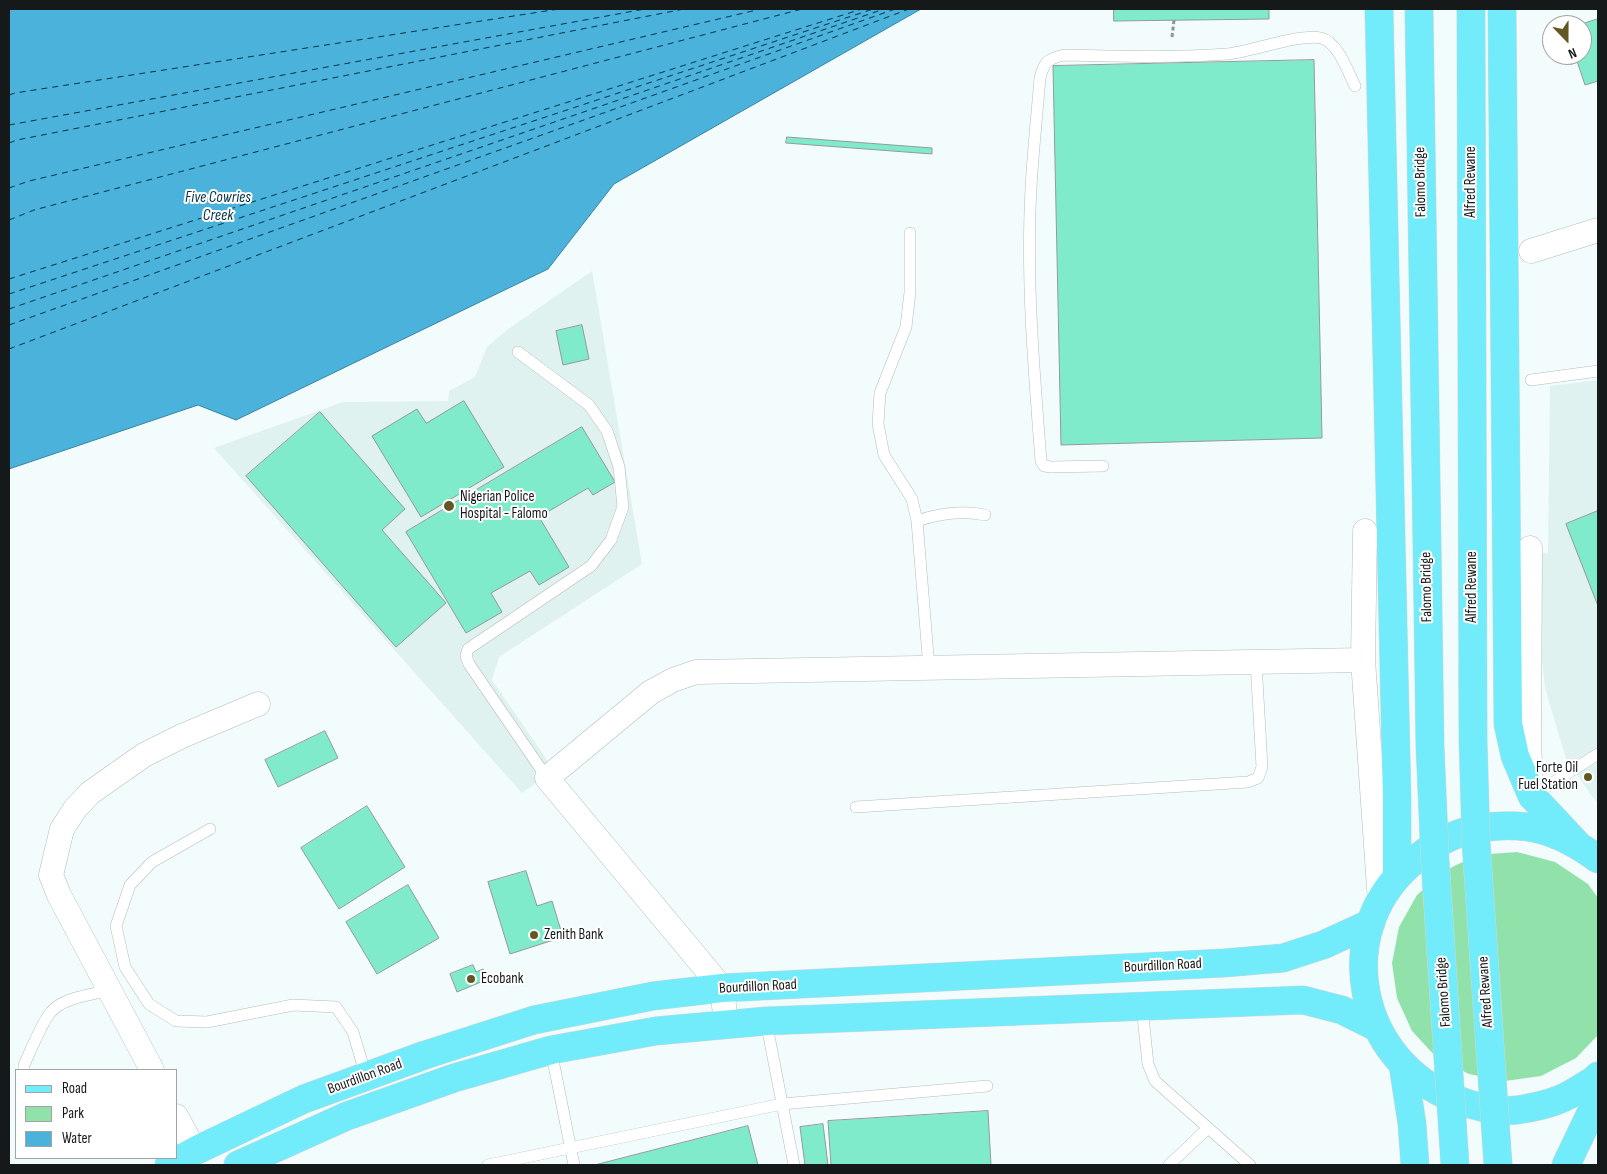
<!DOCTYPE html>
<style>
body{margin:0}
#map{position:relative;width:1607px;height:1174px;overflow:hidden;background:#f3fcfc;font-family:"Sofia Sans Condensed",sans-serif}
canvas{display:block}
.frame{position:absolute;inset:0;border:10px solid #161919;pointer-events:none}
.legend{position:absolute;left:15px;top:1069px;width:162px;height:90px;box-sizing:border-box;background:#fff;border:1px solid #a2a3a3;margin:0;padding:6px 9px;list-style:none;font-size:15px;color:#161919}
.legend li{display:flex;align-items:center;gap:10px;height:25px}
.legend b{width:25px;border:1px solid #a2a3a3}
.north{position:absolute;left:1542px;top:15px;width:50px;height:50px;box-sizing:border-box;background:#fff;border:1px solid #a2a3a3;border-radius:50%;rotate:158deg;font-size:14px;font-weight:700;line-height:20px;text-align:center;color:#161919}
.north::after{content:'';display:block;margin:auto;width:18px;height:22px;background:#615723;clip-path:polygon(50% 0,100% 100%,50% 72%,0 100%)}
</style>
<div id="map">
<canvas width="1607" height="1174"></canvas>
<div class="frame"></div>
<ul class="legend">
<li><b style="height:6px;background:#72ebfa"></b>Road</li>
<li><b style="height:14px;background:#91e1aa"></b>Park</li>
<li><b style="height:14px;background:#4ab2db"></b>Water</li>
</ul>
<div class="north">N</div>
</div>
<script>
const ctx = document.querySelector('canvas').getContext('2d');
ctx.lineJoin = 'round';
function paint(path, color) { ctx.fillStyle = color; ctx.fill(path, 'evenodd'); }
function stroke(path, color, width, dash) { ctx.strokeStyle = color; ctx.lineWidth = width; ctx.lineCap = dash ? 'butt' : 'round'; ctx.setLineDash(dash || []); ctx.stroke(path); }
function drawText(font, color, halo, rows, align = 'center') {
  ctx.font = font + ' "Sofia Sans Condensed",sans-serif'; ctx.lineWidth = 4; ctx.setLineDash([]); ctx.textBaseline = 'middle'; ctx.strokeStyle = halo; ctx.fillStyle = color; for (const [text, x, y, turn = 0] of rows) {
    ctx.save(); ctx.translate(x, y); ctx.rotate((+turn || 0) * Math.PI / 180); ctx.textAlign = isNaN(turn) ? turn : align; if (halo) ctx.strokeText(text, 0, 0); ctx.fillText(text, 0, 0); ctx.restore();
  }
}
paint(new Path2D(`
 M 592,271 L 642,564 L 499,657 L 492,680 L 554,770 L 522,793 L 214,448 L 343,402 L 448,401 L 449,391 L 475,377 L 487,347 L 507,330 Z
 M 1598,380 L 1598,803 L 1591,795 L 1566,759 L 1545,688 L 1539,631 L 1538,554 L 1548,553 L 1550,386 Z`), '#dff2f0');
paint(new Path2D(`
 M 1517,852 L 1555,862 L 1588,884 L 1598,898 L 1598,1035 L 1576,1058 L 1541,1076 L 1505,1081 L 1469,1074 L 1437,1058 L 1412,1031 L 1397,998 L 1392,963 L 1399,927 L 1417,895 L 1444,871 L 1477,855 Z`), '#91e1aa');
const water = new Path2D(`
 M 9,9 L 921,9 L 614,184 L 548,269 L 236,420 L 198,405 L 9,469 Z`);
paint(water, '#4ab2db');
stroke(water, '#3a84a1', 1);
stroke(new Path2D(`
 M 9,95 L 15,93 L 559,9
 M 9,125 L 645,9
 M 9,143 L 17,140 L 684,9
 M 9,188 L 29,181 L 761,9
 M 9,220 L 34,210 L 802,9
 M 9,279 L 862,9
 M 9,294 L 873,9
 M 9,309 L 884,9
 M 9,325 L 895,9
 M 9,349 L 909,9`), '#023344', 1, [6, 5]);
const building = new Path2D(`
 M 1114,9 L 1269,9 L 1269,19 L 1114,21 Z
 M 1598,19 L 1598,81 L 1585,85 L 1575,55 L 1582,55 L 1582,25 L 1579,25 Z
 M 1314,60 L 1322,438 L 1061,445 L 1053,66 Z
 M 787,137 L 932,148 L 932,154 L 786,143 Z
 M 582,325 L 589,359 L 563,365 L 556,331 Z
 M 464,401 L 504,467 L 421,517 L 372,436 L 417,409 L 426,423 Z
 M 320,412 L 405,509 L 382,530 L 446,603 L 396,647 L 246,476 Z
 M 582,427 L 615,482 L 593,495 L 588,488 L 539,517 L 569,567 L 539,585 L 530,571 L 491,593 L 502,612 L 466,633 L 406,532 Z
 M 1598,511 L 1598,606 L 1566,524 Z
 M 325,731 L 338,758 L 278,787 L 265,760 Z
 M 367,806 L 405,867 L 339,909 L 301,848 Z
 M 526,871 L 537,906 L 552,901 L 563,937 L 510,954 L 488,882 Z
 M 408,885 L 439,938 L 377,974 L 346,922 Z
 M 473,965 L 476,972 L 483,969 L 488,979 L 457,992 L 450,974 Z
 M 988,1111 L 991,1165 L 831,1165 L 828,1121 Z
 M 823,1124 L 828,1165 L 805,1165 L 800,1127 Z
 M 748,1126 L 758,1165 L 595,1165 Z`);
paint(building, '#7febcb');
stroke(building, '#939b98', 1);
const service = new Path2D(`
 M 910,233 L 910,292 L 906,327 L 880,393 L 878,424 L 884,455 L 912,499 L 917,521 L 929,668
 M 518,352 L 589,405 L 607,431 L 619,467 L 623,507 L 611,540 L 591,566 L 468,649 L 466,656 L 469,664 L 547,778
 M 1531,380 L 1598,371
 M 1103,466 L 1051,467 L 1044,466 L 1041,461 C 1034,371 1026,279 1031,188 C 1033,151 1037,115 1040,78 C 1044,62 1047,59 1064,55 C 1118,56 1173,58 1227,54 C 1251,52 1300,33 1321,38 C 1338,42 1348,72 1355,86
 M 917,521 C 940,513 961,510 985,515
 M 1532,796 L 1598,754
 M 856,807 L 1248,782 L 1258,778 L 1262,767 L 1256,662
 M 210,829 L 152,862 L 130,885 L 116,926 L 125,967 L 149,1004 L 176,1021 L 207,1022 L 293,1005 L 336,1007 L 353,1032 L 366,1076
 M 1142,1007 L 1148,1064 L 1155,1081 L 1250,1165
 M 766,1021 L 794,1165
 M 551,1050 L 574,1165
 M 24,1070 L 24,1065 C 30,1052 43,1020 51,1012 C 64,997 91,995 110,990
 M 488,1165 L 782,1104 L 987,1086
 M 1169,1165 L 1208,1128`);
const minor = new Path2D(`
 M 1531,251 L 1598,230
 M 1365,531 L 1363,660 L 1380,902
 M 1530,548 L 1529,742 L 1531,787
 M 726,1023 L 722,988 L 547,778 L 651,692 L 673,680 L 696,672 L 1363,660
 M 152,1070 L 59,895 L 51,875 L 62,829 L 75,809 L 90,793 L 144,755 L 182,736 L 258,704
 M 176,1116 L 195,1151`);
const primary = new Path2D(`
 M 1379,9 L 1397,800 L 1397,876
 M 1502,9 L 1508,724 L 1515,756 L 1532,796 L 1577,844
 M 1598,859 C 1557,829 1525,820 1475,829 C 1450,834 1428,848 1409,865 C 1331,935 1358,1061 1455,1099 C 1473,1106 1497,1112 1517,1110 C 1530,1108 1546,1105 1558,1100 C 1570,1096 1582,1087 1594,1080 L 1598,1076
 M 1403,1065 L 1412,1124 L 1415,1165
 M 169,1165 L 195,1151 L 304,1099 L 425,1055 L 534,1020 L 653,996 L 722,988 L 1224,963 L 1283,958 L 1323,945 L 1371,923
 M 238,1165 L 347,1116 L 454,1078 L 551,1050 L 656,1031 L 766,1021 L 1303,1000 L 1342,1010 L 1376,1027
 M 1566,1165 L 1598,1098`);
stroke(service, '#b4bdbc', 12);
stroke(minor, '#b4bdbc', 25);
stroke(primary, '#d5d6d6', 29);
stroke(new Path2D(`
 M 1172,37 L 1174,20`), '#8f9595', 3, [4, 2.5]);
stroke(service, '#fff', 11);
stroke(minor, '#fff', 24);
stroke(primary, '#72ebfa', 28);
const primaryBridge = new Path2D(`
 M 1419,9 L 1430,746 L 1435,860 L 1455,1165
 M 1471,9 L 1473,739 L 1476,842 L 1498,1165`);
stroke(primaryBridge, '#d5d6d6', 29, []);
stroke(primaryBridge, '#72ebfa', 28);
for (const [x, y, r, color] of [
 [449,506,6,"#615723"],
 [1588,777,5,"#615723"],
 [534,935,5,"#615723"],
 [471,979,5,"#615723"]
]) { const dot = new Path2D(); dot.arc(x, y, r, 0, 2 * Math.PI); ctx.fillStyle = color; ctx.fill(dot); stroke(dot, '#fff', 2); }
drawText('15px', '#161919', '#fff', [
 ["Falomo Bridge",1421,182,-91],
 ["Alfred Rewane",1471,182,-90],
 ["Falomo Bridge",1427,587,-91],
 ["Alfred Rewane",1472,587,-90],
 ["Bourdillon Road",1163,966,-3],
 ["Bourdillon Road",758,987,-3],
 ["Falomo Bridge",1444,992,-94],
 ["Alfred Rewane",1486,992,-94],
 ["Bourdillon Road",365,1077,-20]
]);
drawText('15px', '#161919', '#fff', [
 ["Nigerian Police",460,497],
 ["Hospital - Falomo",460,514],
 ["Forte Oil",1578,768,"right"],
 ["Fuel Station",1578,785,"right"],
 ["Zenith Bank",544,935],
 ["Ecobank",481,979]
], 'left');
drawText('italic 16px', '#023344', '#fff', [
 ["Five Cowries",218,198],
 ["Creek",218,216]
]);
</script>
